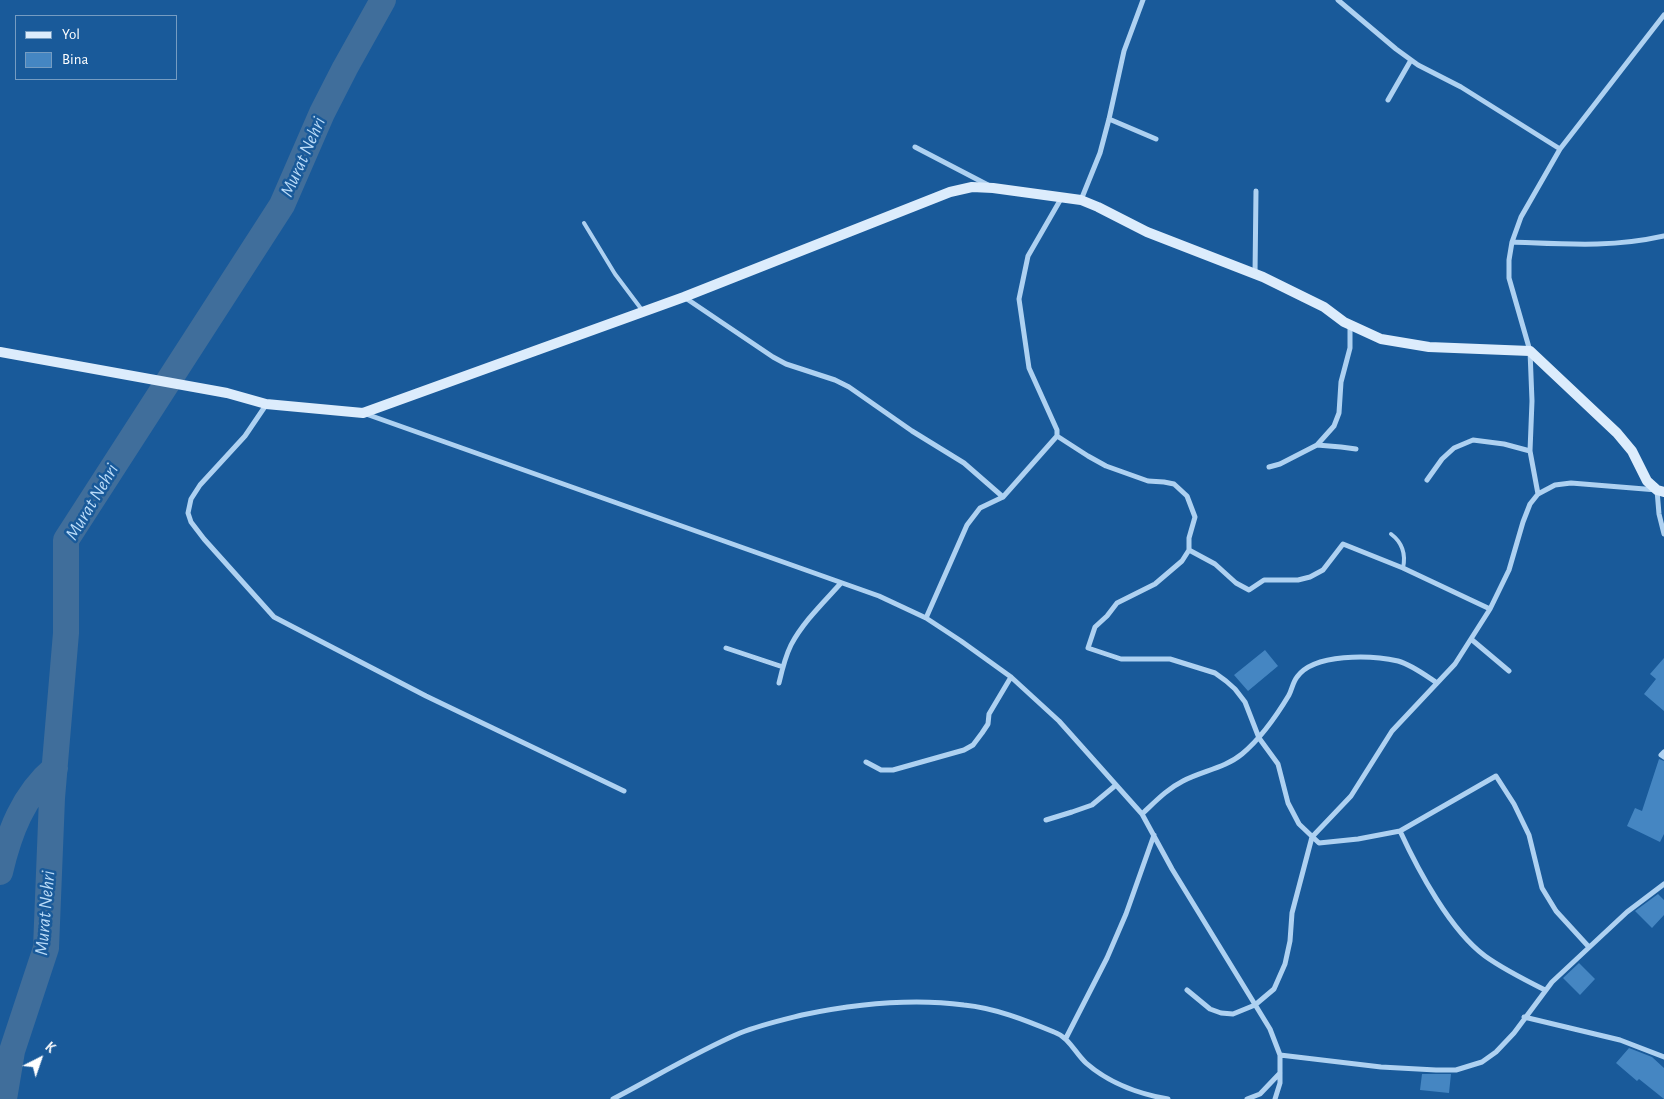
<!DOCTYPE html>
<style>
body{margin:0}
#map{position:relative;width:1664px;height:1099px;overflow:hidden;background:#195a9a;font-family:"Alegreya Sans",sans-serif}
canvas{display:block}
.legend{position:absolute;left:15px;top:15px;width:162px;height:65px;box-sizing:border-box;background:#195a9a;border:1px solid #759cc2;margin:0;padding:6px 9px;list-style:none;font-size:15px;color:#fff}
.legend li{display:flex;align-items:center;gap:10px;height:25px}
.legend b{width:25px;border:1px solid #759cc2}
.north{position:absolute;left:15px;top:1034px;width:50px;height:50px;-webkit-text-stroke:4px #195a9a;paint-order:stroke;rotate:41deg;font-size:14px;font-weight:700;line-height:20px;text-align:center;color:#fff}
.north::after{content:'';display:block;margin:auto;width:18px;height:22px;background:#fff;clip-path:polygon(50% 0,100% 100%,50% 72%,0 100%)}
</style>
<div id="map">
<canvas width="1664" height="1099"></canvas>
<ul class="legend">
<li><b style="height:6px;background:#dcecfc"></b>Yol</li>
<li><b style="height:14px;background:#4586c2"></b>Bina</li>
</ul>
<div class="north">K</div>
</div>
<script>
const ctx = document.querySelector('canvas').getContext('2d');
ctx.lineJoin = 'round';
function stroke(path, color, width, dash) { ctx.strokeStyle = color; ctx.lineWidth = width; ctx.lineCap = dash ? 'butt' : 'round'; ctx.setLineDash(dash || []); ctx.stroke(path); }
function paint(path, color) { ctx.fillStyle = color; ctx.fill(path, 'evenodd'); }
function drawText(font, color, halo, rows, align = 'center') {
  ctx.font = font + ' "Alegreya Sans",sans-serif'; ctx.lineWidth = 5; ctx.setLineDash([]); ctx.textBaseline = 'middle'; ctx.strokeStyle = halo; ctx.fillStyle = color; for (const [text, x, y, turn = 0] of rows) {
    ctx.save(); ctx.translate(x, y); ctx.rotate((+turn || 0) * Math.PI / 180); ctx.textAlign = isNaN(turn) ? turn : align; if (halo) ctx.strokeText(text, 0, 0); ctx.fillText(text, 0, 0); ctx.restore();
  }
}
stroke(new Path2D(`
 M 0,872 C 9,833 23,795 55,768
 M 4,1099 L 12,1051 L 46,948 L 52,798 L 66,633 L 66,540 L 282,205 L 322,113 L 345,68 L 383,0`), '#406e9b', 26);
paint(new Path2D(`
 M 1265,650 L 1278,666 L 1248,691 L 1234,675 Z
 M 1664,658 L 1664,711 L 1644,694 L 1656,679 L 1650,674 Z
 M 1659,759 L 1664,761 L 1664,834 L 1660,842 L 1627,826 L 1635,808 L 1642,811 Z
 M 1658,894 L 1664,900 L 1664,915 L 1652,928 L 1635,911 Z
 M 1579,963 L 1595,979 L 1580,995 L 1563,978 Z
 M 1629,1048 L 1652,1057 L 1664,1068 L 1664,1099 L 1639,1079 L 1637,1081 L 1616,1063 Z
 M 1422,1074 L 1451,1074 L 1449,1093 L 1420,1090 Z`), '#4586c2');
stroke(new Path2D(`
 M 584,223 L 615,274 L 642,310
 M 1391,534 C 1403,543 1406,554 1403,568`), '#aed1f1', 4);
stroke(new Path2D(`
 M 1338,0 L 1396,49 L 1418,65 L 1461,87 L 1560,149
 M 1388,100 L 1411,60
 M 1109,119 L 1156,139
 M 915,147 L 988,185
 M 1081,200 L 1100,153 L 1109,119 L 1124,51 L 1143,0
 M 1512,242 C 1565,244 1611,248 1664,236
 M 1255,274 L 1256,191
 M 684,297 L 773,357 L 786,364 L 835,380 L 849,387 L 912,431 L 964,463 L 1003,497
 M 266,405 L 245,436 L 200,485 L 191,499 L 188,513 L 191,522 L 204,539 L 274,617 L 426,696 L 624,791
 M 366,414 L 879,596 L 926,618 L 961,641 L 1011,677 L 1059,721 L 1142,814 L 1172,869 L 1270,1029 L 1280,1055 L 1280,1083 L 1275,1099
 M 1057,436 L 1088,456 L 1106,466 L 1148,481 L 1164,482 L 1174,484 L 1187,496 L 1195,517 L 1189,538 L 1189,550 L 1182,561 L 1155,584 L 1117,603 L 1107,616 L 1095,627 L 1088,648 L 1121,659 L 1170,659 L 1215,673 L 1226,681 L 1235,689 L 1245,702 L 1259,738 L 1278,764 L 1288,803 L 1299,824 L 1319,843 L 1358,839 L 1400,831 L 1496,776 L 1514,804 L 1529,835 L 1542,888 L 1556,911 L 1588,946
 M 1317,445 L 1341,447 L 1356,449
 M 1269,467 L 1280,464 L 1317,445 L 1334,426 L 1339,413 L 1341,382 L 1350,348 L 1350,325
 M 1427,480 L 1442,459 L 1454,448 L 1473,440 L 1504,444 L 1530,451
 M 1538,494 L 1530,451 L 1532,401 L 1530,351 L 1509,278 L 1509,260 L 1512,242 L 1521,217 L 1560,149 L 1664,15
 M 1189,550 L 1215,564 L 1236,583 L 1249,590 L 1264,580 L 1298,580 L 1310,577 L 1323,570 L 1343,544 L 1403,568 L 1490,609
 M 926,618 L 967,525 L 980,508 L 1003,497 L 1057,436 L 1057,430 L 1029,368 L 1019,299 L 1028,256 L 1062,197
 M 1471,639 L 1509,671
 M 726,648 L 783,667
 M 779,683 C 782,670 785,657 791,645 C 803,622 824,602 841,583
 M 1664,752 L 1661,755 L 1664,757
 M 866,762 L 881,770 L 893,770 L 964,750 L 973,745 L 982,733 L 988,724 L 989,714 L 1011,677
 M 1142,814 C 1155,802 1167,789 1183,781 C 1202,771 1225,768 1242,754 C 1260,739 1277,715 1289,695 C 1292,689 1293,682 1297,677 C 1314,653 1371,655 1398,661 C 1412,665 1425,675 1437,683
 M 1046,820 L 1072,812 L 1092,805 L 1116,785
 M 1400,831 C 1418,870 1450,930 1485,956 C 1503,969 1525,980 1545,990
 M 1187,990 L 1210,1009 L 1221,1013 L 1233,1014 L 1255,1005 L 1274,989 L 1285,964 L 1290,941 L 1292,913 L 1312,837 L 1351,796 L 1392,731 L 1455,664 L 1490,609 L 1509,570 L 1523,522 L 1530,504 L 1538,494 L 1555,485 L 1571,483 L 1657,490 L 1659,514 L 1664,534
 M 1524,1017 L 1620,1040 L 1664,1057
 M 1066,1038 L 1107,958 L 1126,914 L 1154,835
 M 1280,1055 L 1381,1067 L 1436,1070 L 1456,1070 L 1482,1062 L 1496,1052 L 1514,1033 L 1552,982 L 1627,912 L 1664,884
 M 613,1099 C 655,1077 696,1052 740,1033 C 760,1025 782,1020 802,1015 C 855,1004 910,998 964,1005 C 995,1008 1025,1020 1054,1032 C 1069,1037 1075,1053 1086,1063 C 1109,1083 1139,1094 1168,1099
 M 1247,1099 L 1260,1094 L 1280,1073`), '#aed1f1', 5);
stroke(new Path2D(`
 M 0,352 L 227,393 L 266,404 L 363,413 L 684,297 L 950,192 L 972,187 L 993,188 L 1081,200 L 1098,207 L 1147,232 L 1263,277 L 1324,307 L 1344,322 L 1381,339 L 1429,347 L 1530,351 L 1617,433 L 1632,451 L 1647,481 L 1657,490 L 1664,492`), '#dcecfc', 10);
drawText('italic 19px', '#badbf8', '#195a9a', [
 ["Murat Nehri",303,157,-66],
 ["Murat Nehri",92,502,-59],
 ["Murat Nehri",45,913,-85]
]);
</script>
